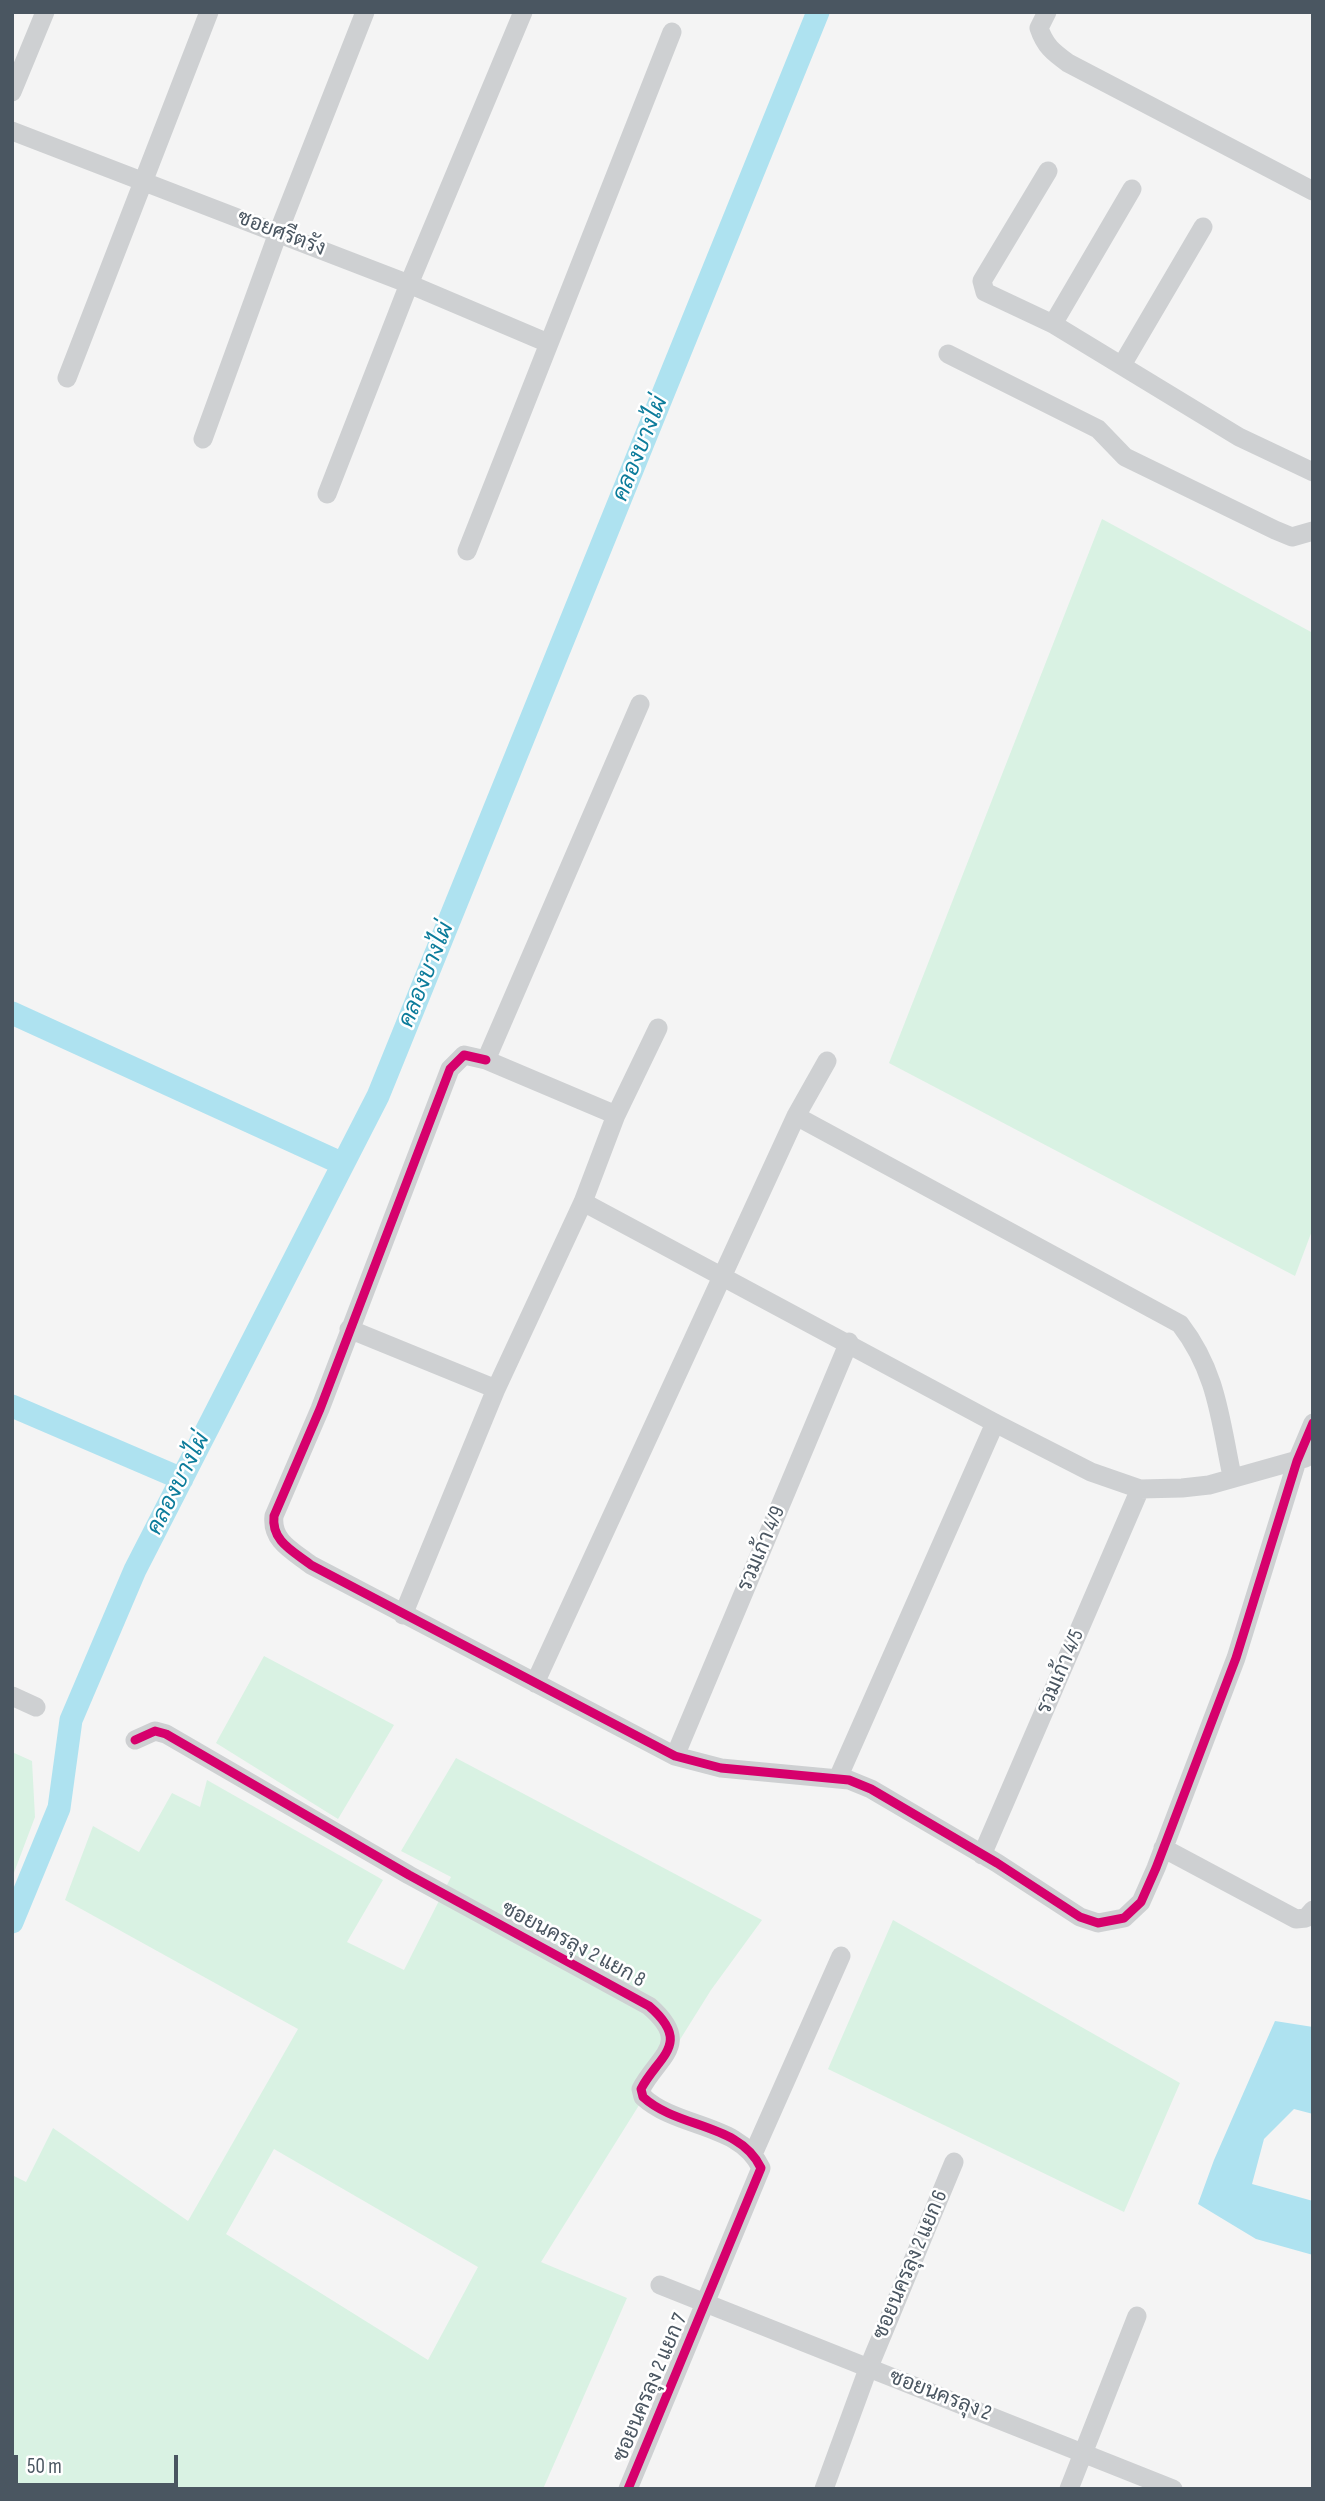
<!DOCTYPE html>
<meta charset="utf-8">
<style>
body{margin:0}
#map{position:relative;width:1325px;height:2501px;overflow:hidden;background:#f4f4f4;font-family:"Sofia Sans Condensed",sans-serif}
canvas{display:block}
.frame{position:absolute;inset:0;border:14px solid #4a5661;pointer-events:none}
.scale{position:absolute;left:14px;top:2455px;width:164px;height:32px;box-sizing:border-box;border:4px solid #4a5661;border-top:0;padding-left:9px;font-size:21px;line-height:24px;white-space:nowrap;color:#4a5661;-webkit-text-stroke:5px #fff;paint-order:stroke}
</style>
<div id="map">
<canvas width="1325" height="2501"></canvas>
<div class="frame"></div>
<div class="scale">50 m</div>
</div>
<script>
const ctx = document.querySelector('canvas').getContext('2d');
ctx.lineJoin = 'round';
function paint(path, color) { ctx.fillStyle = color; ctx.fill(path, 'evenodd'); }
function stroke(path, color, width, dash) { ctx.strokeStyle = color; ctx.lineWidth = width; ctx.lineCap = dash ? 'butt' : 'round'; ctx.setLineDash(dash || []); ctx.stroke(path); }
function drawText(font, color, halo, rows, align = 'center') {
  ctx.font = font + ' "Sofia Sans Condensed",Sarabun,sans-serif'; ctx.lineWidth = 5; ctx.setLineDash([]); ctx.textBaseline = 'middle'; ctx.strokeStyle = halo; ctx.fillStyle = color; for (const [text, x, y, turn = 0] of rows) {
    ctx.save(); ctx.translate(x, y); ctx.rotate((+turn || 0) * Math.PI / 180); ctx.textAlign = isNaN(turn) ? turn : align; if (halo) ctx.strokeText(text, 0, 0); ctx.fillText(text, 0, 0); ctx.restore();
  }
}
paint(new Path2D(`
 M 1102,519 L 1313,633 L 1313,1228 L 1295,1276 L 889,1063 Z
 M 264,1656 L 394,1725 L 338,1819 L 216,1743 Z
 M 12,1752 L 32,1761 L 35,1817 L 12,1878 Z
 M 456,1758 L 762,1920 L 711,1990 L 541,2262 L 627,2298 L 543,2489 L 12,2489 L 12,2175 L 26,2182 L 53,2128 L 188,2221 L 298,2029 L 65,1900 L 93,1826 L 139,1852 L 172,1793 L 200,1807 L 207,1780 L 383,1880 L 347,1942 L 404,1970 L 451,1877 L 401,1851 ZM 274,2149 L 478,2267 L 428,2360 L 226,2234 Z
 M 893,1920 L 1180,2083 L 1124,2212 L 828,2069 Z`), '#d9f2e3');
paint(new Path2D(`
 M 1275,2021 L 1313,2027 L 1313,2114 L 1294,2109 L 1264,2139 L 1252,2184 L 1313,2201 L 1313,2255 L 1256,2239 L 1198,2204 L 1214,2160 Z`), '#aee2f0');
stroke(new Path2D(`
 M 12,1013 L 343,1164
 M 12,1406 L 182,1479
 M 12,1922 L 59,1808 L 71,1720 L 135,1570 L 378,1096 L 818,12`), '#aee2f0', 23);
stroke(new Path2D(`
 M 1047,12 L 1039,28 C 1045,46 1053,52 1068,63 L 1313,191
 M 12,92 L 45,12
 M 12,131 L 409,284 L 548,343
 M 1048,171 L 982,281 L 985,292 L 1053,324 L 1239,437 L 1313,472
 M 1053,324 L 1132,189
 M 948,354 L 1098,429 L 1125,457 L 1275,530 L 1292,537 L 1313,531
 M 1122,365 L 1203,227
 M 67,378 L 209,12
 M 203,439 L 278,233 L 365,12
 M 327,494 L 409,284 L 523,12
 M 467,551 L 672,32
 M 486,1060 L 464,1055 L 450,1069 L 320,1409 L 274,1516 C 271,1541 293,1551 311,1565 L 675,1756 L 721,1768 L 849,1780 L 871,1789 L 997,1863 L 1080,1917 L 1098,1923 L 1124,1918 L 1141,1902 L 1156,1868 L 1236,1658 L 1297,1461 L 1313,1423
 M 616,1115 L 486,1060 L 640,704
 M 796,1116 L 1180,1324 C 1217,1372 1220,1419 1232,1476
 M 583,1202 L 995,1423 L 1091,1472 L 1140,1489 L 1182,1488 L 1209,1485 L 1305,1458
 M 349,1329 L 496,1389
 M 403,1615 L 496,1389 L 583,1202 L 616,1115 L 658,1028
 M 535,1683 L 796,1116 L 827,1061
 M 12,1696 L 36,1707
 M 135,1740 L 155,1731 L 166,1734 L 409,1875 L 649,2006 C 693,2044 658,2056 641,2089 L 643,2097 C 678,2129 740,2123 761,2168 L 628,2489
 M 675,1756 L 849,1342
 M 838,1778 L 995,1423
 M 1163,1848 L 1296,1919 L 1306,1918 L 1313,1910
 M 982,1855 L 1140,1489
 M 754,2152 L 841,1956
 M 660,2285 L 1173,2489
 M 824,2489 L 868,2369 L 954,2162
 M 1069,2489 L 1137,2316`), '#ced0d2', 19);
stroke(new Path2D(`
 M 486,1060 L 464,1055 L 450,1069 L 320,1409 L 274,1516 C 271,1541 293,1551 311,1565 L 675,1756 L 721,1768 L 849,1780 L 871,1789 L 997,1863 L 1080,1917 L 1098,1923 L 1124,1918 L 1141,1902 L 1156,1868 L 1236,1658 L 1297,1461 L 1313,1423
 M 135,1740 L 155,1731 L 166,1734 L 409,1875 L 649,2006 C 693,2044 658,2056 641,2089 L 643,2097 C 678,2129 740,2123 761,2168 L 628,2489`), '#d6006c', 9);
drawText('21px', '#4a5661', '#fff', [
 ["ซอยศรีตรัง",281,234,21],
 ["รวมเก้า 4/9",762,1549,-67],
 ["รวมเก้า 4/5",1061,1672,-67],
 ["ซอยนครลุง 2 แยก 8",573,1945,28],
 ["ซอยนครลุง 2 แยก 6",911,2265,-67],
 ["ซอยนครลุง 2 แยก 7",651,2388,-67],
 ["ซอยนครลุง 2",940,2396,21]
]);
drawText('italic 23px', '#0c7c9b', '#fff', [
 ["คลองบางไผ่",641,449,-68],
 ["คลองบางไผ่",427,975,-68],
 ["คลองบางไผ่",179,1484,-63]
]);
</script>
